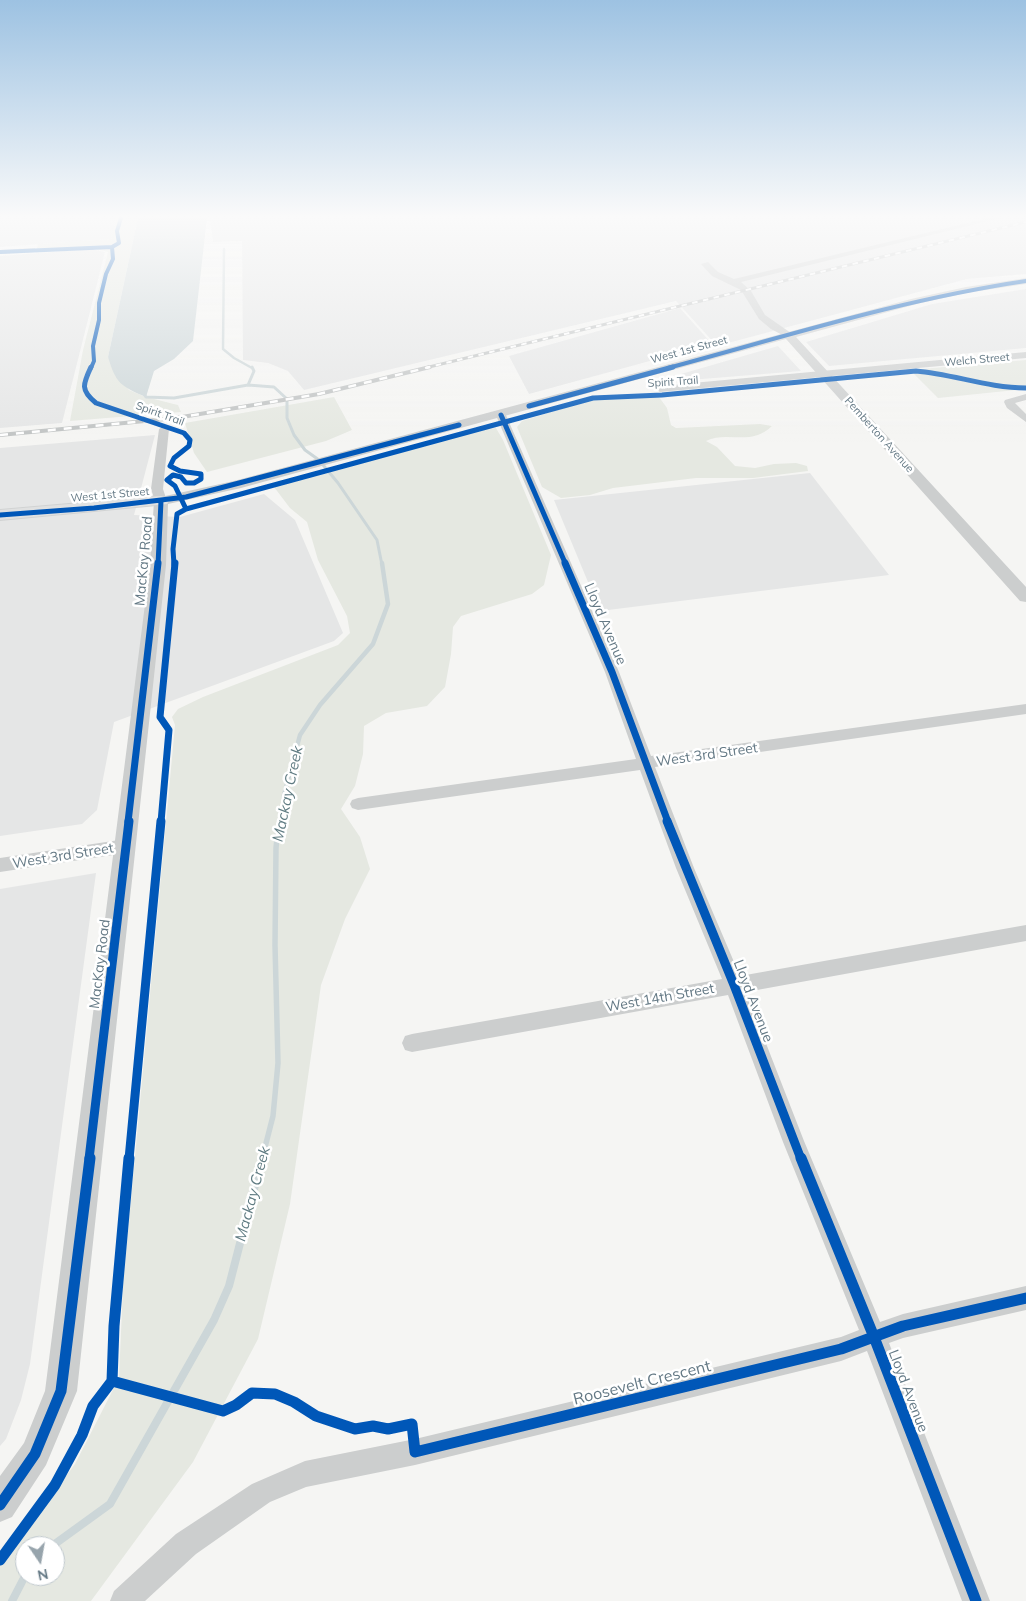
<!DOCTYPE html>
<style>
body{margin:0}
#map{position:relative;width:1026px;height:1601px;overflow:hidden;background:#f5f5f3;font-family:Mulish,sans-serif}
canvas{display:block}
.north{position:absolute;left:15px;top:1536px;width:50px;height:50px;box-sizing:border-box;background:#fff;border:1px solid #c1c9ce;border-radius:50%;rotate:168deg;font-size:14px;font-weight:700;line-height:20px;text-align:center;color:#647985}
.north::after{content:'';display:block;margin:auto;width:18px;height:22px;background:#97a4ac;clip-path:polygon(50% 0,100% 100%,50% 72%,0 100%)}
</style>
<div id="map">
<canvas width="1026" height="1601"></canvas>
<div class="north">N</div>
</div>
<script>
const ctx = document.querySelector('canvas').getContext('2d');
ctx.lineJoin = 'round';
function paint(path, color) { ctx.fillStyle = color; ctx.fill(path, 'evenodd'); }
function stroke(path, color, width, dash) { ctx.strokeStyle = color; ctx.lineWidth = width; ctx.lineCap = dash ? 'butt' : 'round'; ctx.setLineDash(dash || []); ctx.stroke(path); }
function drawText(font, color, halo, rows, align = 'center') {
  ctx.font = font + ' Mulish,sans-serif'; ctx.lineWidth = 5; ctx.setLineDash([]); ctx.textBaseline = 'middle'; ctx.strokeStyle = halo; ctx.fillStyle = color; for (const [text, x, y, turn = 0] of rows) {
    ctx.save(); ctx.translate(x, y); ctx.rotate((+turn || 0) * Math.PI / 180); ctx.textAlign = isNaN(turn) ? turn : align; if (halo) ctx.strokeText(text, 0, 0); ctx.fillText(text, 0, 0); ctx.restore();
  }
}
paint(new Path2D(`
 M 0,218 L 116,218 L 111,239 L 0,247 Z
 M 210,218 L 1026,218 L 1026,274 L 967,279 L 717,346 L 676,301 L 304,390 L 288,371 L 268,363 L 243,360 L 242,241 L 213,242 Z
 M 91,249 L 105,252 L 62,423 L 0,428 L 0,256 Z
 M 1026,289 L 1026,348 L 829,366 L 806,342 L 932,304 Z
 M 680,308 L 712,344 L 529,394 L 509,356 Z
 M 778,346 L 801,371 L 690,380 L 681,374 Z
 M 155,435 L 134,515 L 180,517 L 264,494 L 295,520 L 343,633 L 334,641 L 114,722 L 97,810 L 82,824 L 0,836 L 0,448 Z
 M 810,473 L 889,575 L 600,611 L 554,500 Z
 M 96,873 L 30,1364 L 21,1400 L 6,1439 L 0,1446 L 0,889 Z`), '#e5e6e6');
paint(new Path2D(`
 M 116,218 L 138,218 L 108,357 L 129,390 L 146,397 L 178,405 L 181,412 L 70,421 L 83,350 L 108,252 L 92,248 L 36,252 L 38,244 L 111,239 Z
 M 1026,360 L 1026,389 L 938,398 L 910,370 Z
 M 334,397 L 352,430 L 326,441 L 207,472 L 194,453 L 185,423 Z
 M 659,397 L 667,408 L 671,425 L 676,428 L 760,424 L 772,426 C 751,447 727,430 706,441 L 717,447 L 735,466 L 755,468 L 774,464 L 796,463 L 807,466 L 808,471 L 753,478 L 696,478 L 613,488 L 590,495 L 561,498 L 542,487 L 517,427 L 522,421 L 590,400 L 607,398 Z
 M 496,428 L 503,440 L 551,555 L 544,585 L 532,594 L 461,616 L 453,627 L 451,654 L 445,687 L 427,706 L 386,713 L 364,726 L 363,754 L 355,786 L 341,809 L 360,837 L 370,869 L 345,919 L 321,985 L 290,1204 L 258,1339 L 193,1462 L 91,1601 L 0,1601 L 0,1564 L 75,1464 L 119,1378 L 123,1286 L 175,725 L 172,717 L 178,709 L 203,697 L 338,645 L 350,633 L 347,616 L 318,560 L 307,522 L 290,508 L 274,487 L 485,429 ZM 25,1546 L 55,1546 L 55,1576 L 25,1576 Z`), '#e5e8e1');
paint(new Path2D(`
 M 138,218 L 207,218 L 193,341 L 174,359 L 154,371 L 146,397 C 120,386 116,383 108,357 Z`), '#ccd6d8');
stroke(new Path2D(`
 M 224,249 L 223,349 L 234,358 L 252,368`), '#ccd6d8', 2.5);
stroke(new Path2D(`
 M 248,385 L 254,371 L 252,367
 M 142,391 L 146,397 L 174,398 L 248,385 L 274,387 L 287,399 L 287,418 L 294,435 L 305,450 L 319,460 L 338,483 L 377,540 L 382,565`), '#ccd6d8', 3);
stroke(new Path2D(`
 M 281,822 L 283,816 L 284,795 L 300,735 L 320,705 L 373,644 L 388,604 L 382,563`), '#ccd6d8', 4.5);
stroke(new Path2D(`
 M 262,1159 L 273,1116 L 278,1063 L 275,945 L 276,848 L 278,829 L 281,821`), '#ccd6d8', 5.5);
stroke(new Path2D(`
 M 52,1546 L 110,1504 L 214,1320 L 229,1286 L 262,1158
 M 12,1601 L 25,1576`), '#ccd6d8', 8);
const secondary = new Path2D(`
 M 161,496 L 167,498 L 169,501 L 167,504 L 0,520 L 0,510 Z`);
stroke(secondary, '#d1d3d3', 2);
paint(new Path2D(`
 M 988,218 L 1000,218 L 741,282 L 751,291 L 765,315 L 791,333 L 793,335 L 788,338 L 771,329 L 759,319 L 741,290 L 712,276 L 701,264 L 708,262 L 718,272 L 734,279 Z
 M 32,248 L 35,248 L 35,252 L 0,254 L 0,250 Z
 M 1026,352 L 1026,358 L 660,392 L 655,389 L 660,386 Z
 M 1026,394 L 1026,400 L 1015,403 L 1026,414 L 1026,422 L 1007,408 L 1004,402 L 1005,400 Z
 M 500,410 L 505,413 L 619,672 L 651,756 L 1026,704 L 1026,714 L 655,767 L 694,868 L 740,976 L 1026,925 L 1026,941 L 746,992 L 804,1141 L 880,1322 L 903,1314 L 1026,1286 L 1026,1310 L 903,1338 L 889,1343 L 990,1601 L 962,1601 L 867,1351 L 841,1361 L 415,1465 L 306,1487 L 270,1502 L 196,1554 L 145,1601 L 110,1601 L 114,1591 L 176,1534 L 252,1484 L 305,1461 L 415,1439 L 841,1337 L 859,1330 L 783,1142 L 728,995 L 412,1052 L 405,1050 L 402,1043 L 405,1036 L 412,1034 L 722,979 L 676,868 L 640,770 L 358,810 L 352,808 L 350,804 L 352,800 L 358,798 L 636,759 L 605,672 L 495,413 Z
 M 164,426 L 169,429 L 163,489 L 167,501 L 161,505 L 155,501 L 151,489 L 159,429 Z
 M 126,839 L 132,841 L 134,846 L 132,851 L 126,853 L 0,872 L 0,858 Z`), '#cccece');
paint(new Path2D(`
 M 1026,278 L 1026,284 L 966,293 L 917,304 L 796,337 L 1026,587 L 1026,602 L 1020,601 L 786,339 L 241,488 L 168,504 L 166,565 L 77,1391 L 46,1465 L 12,1517 L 0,1522 L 0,1476 L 24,1443 L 45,1391 L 150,565 L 154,501 L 156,498 L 234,481 L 911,299 L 966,287 Z`), '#cccece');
paint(secondary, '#e0e1e1');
const railFar1 = new Path2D(`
 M 425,368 L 1026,222`);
const rail = new Path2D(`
 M 0,435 L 176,418 L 319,394 L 430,367`);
stroke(railFar1, '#c1c4c4', 3);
stroke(rail, '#c1c4c4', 4);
stroke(railFar1, '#fff', 2, [5.5]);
stroke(rail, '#fff', 2.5, [8]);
stroke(new Path2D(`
 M 0,252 L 112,247
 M 91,368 L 94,361 L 93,346 L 99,320 L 99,303 L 106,274 L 113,259 L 112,247 L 119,243 L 117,231 L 121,218
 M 668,368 C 787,336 904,299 1026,281`), '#0057b8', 4);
stroke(new Path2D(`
 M 91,367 C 83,384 80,390 96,403 L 184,433 L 190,440 L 189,446 L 174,458 L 170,466 L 180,471 L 201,474 L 201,479 L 194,483 L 186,483 L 181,477 L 173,475 L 167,480 L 175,486 L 186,509 L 593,398 L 662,395 L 916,371 C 953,374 988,388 1026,388
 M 529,406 L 673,367
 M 501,415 L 566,565
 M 0,515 L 94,508 L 186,497 L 459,425
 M 158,565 L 161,501
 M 174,565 L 173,549 L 177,514 L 186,509`), '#0057b8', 5);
stroke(new Path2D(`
 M 565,563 L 612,672 L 668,822
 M 128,822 L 158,563
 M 161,822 L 169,730 L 160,717 L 175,563`), '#0057b8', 7);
stroke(new Path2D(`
 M 667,821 L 734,985 L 801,1159
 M 89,1159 L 129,821
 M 129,1159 L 161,821`), '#0057b8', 9);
stroke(new Path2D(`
 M 801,1158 L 874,1337 L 976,1601
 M 112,1381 L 223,1411 L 236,1405 L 252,1393 L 275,1394 L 294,1402 L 316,1416 L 355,1429 L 373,1426 L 388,1429 L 412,1424 L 415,1452 L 841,1349 L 903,1326 L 1026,1298
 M 0,1505 L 35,1454 L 61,1391 L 90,1158
 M 0,1560 L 55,1485 L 82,1435 L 93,1406 L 112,1381 L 114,1326 L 129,1158`), '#0057b8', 11);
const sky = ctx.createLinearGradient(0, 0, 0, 442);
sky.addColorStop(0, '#9dc2e2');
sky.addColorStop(0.49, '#fafafa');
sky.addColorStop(1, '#fafafa00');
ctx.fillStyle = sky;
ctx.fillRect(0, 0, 1026, 442);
drawText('11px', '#647985', '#fff', [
 ["West 1st Street",689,350,-15],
 ["Welch Street",977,360,-5],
 ["Spirit Trail",673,382,-4],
 ["Spirit Trail",160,414,20],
 ["Pemberton Avenue",879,435,48],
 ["West 1st Street",110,495,-5]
]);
drawText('14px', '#647985', '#fff', [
 ["MacKay Road",144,561,-85],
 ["Lloyd Avenue",605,624,67],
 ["West 3rd Street",707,755,-8],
 ["West 3rd Street",63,856,-9],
 ["MacKay Road",100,964,-83],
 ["West 14th Street",660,998,-10],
 ["Lloyd Avenue",753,1001,69],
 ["Lloyd Avenue",908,1391,69]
]);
drawText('italic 15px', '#5f7b82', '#fff', [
 ["Mackay Creek",288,794,-78],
 ["Mackay Creek",253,1194,-75]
]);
drawText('16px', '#647985', '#fff', [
 ["Roosevelt Crescent",642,1383,-14]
]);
</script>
